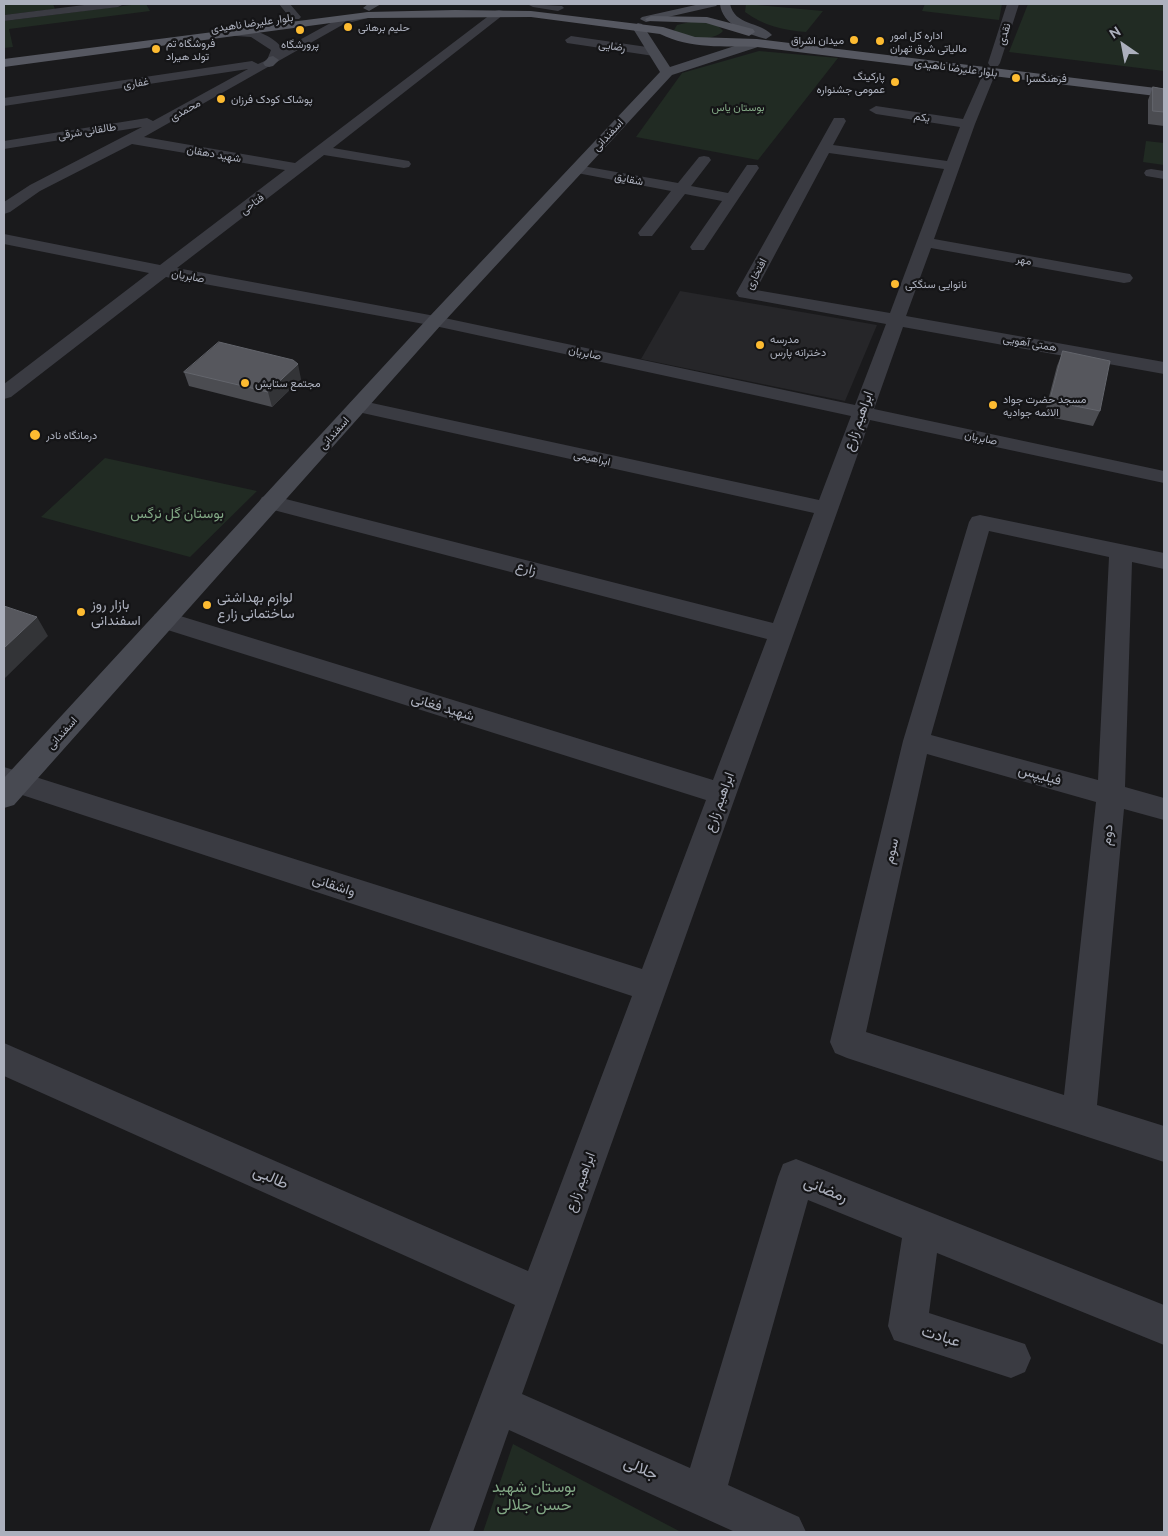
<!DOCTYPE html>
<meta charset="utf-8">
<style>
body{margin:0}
#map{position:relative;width:1168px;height:1536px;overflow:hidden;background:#1a1a1c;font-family:Ubuntu,sans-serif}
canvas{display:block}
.frame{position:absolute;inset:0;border:5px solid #acb0bd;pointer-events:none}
.north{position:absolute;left:1098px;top:20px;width:50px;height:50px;-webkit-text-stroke:4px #151517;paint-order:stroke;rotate:327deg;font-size:14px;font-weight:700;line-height:20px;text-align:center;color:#acb0bd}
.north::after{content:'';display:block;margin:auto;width:18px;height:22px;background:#acb0bd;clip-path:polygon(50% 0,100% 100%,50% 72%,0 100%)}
</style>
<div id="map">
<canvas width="1168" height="1536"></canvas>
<div class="frame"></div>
<div class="north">N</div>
</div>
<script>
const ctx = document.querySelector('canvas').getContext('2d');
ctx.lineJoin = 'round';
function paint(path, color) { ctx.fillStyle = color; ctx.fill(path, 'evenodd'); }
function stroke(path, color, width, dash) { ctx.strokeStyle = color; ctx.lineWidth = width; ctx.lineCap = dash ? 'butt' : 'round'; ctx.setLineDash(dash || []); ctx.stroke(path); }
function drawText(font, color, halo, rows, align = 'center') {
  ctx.font = font + ' Ubuntu,Vazirmatn,sans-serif'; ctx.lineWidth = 4.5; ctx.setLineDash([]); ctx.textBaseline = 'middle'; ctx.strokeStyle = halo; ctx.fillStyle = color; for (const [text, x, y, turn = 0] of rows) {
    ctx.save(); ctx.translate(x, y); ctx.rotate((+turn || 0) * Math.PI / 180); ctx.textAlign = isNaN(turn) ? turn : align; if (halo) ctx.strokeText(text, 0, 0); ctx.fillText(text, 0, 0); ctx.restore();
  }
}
paint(new Path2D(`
 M 680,291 L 877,325 L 845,401 L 641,359 Z`), '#262629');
paint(new Path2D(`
 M 4,4 L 53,4 L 55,9 L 4,15 Z
 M 139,4 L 146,4 L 150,11 L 9,29 L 13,47 L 4,48 L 4,21 Z
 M 746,4 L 823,11 L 806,32 C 783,30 764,26 745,12 Z
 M 925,4 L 1002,4 L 999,20 L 922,11 Z
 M 1028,4 L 1164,4 L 1164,71 L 1009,52 Z
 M 690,22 C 701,22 716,21 723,31 C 714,42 683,40 674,30 L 677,25 Z
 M 759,51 L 838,58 L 758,160 L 636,137 L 682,73 Z
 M 1146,141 L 1164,143 L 1164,165 L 1143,162 Z
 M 105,458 L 257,491 L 190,557 L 41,517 Z
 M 513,1444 L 681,1532 L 483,1532 Z`), '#212b23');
paint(new Path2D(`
 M 92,4 L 124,4 L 118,7 L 4,21 L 4,15 Z
 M 279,4 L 290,4 L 301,17 L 299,19 L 291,19 Z
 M 527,4 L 562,6 L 564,8 L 558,11 L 533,7 Z
 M 1007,4 L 1019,4 L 1000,63 L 998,66 L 990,66 L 988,63 Z
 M 499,10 L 503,11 L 505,13 L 503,15 L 333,148 L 409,161 L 411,164 L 409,167 L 404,168 L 324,155 L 177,268 L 435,316 L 855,405 L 886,324 L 745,298 L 739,297 L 736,293 L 834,118 L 844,118 L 846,121 L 833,145 L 947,161 L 960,127 L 876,114 L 869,110 L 876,106 L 963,119 L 984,72 L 990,68 L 996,72 L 975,124 L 934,239 L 1124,273 L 1130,274 L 1133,278 L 1130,282 L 1124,283 L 931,248 L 906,316 L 1164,362 L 1164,374 L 903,327 L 874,409 L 1164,471 L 1164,483 L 870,420 L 522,1394 L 690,1468 L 778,1177 L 783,1164 L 796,1159 L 1164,1305 L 1164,1345 L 937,1253 L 929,1313 L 1025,1344 L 1031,1358 L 1025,1372 L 1011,1378 L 894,1340 L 888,1326 L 902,1238 L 808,1200 L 728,1485 L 799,1517 L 806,1532 L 735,1532 L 509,1430 L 473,1532 L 429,1532 L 515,1305 L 4,1076 L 4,1043 L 528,1271 L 632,996 L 4,789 L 4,767 L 642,969 L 706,800 L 155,626 L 152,620 L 155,614 L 164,611 L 713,780 L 767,639 L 262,507 L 259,502 L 262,497 L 270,495 L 773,623 L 814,513 L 358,412 L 351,410 L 348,406 L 351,402 L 358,400 L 819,500 L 851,416 L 435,326 L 166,277 L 11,397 L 4,399 L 4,384 L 149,273 L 4,244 L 4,234 L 160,265 L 285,170 L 132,144 L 40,191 L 10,212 L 4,214 L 4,202 L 30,185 L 142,127 L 4,149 L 4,141 L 147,118 L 153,121 L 248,69 L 4,106 L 4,98 L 252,61 L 258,64 L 267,60 L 271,50 L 251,37 L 222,35 L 220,32 L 222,29 C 242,25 271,32 283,49 L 336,20 L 368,12 L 372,13 L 374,15 L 372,17 L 344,24 L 144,137 L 295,163 L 495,11 ZM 829,153 L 944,169 L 890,313 L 756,290 Z
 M 571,36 L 654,48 L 660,52 L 654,56 L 567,43 L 565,40 Z
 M 704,156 L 709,157 L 711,160 L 691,186 L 728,193 L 747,165 L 757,165 L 759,168 L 704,250 L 692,250 L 690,247 L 722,201 L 685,194 L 652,236 L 640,236 L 638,233 L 671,191 L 577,173 L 572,172 L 570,169 L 572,166 L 577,165 L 678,183 L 699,157 Z
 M 1151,169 L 1164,171 L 1164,179 L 1146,176 L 1144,173 L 1146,170 Z
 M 980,515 L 1164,553 L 1164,569 L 1132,562 L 1125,787 L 1164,798 L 1164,820 L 1124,809 L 1097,1105 L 1164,1126 L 1164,1162 L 847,1058 L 835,1053 L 830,1042 L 903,741 L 969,522 L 972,517 ZM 989,531 L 1109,557 L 1098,780 L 931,735 ZM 927,754 L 1096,802 L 1064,1095 L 866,1032 Z`), '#3a3b42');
paint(new Path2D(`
 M 368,4 L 381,4 L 369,11 L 363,8 Z
 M 700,4 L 718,4 L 716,6 L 646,22 L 640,19 L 642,17 Z
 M 720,4 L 730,4 C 735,26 759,21 772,35 L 766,39 C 748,34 722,25 720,4 Z
 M 638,23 L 642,24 L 670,67 L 753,40 L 761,40 L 763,43 L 761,46 L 672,75 L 441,325 L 14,805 L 4,808 L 4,778 L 429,317 L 660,72 L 632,27 Z
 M 273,56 L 279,60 L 273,66 L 269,67 L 265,66 L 263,63 L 269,57 Z`), '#484a52');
paint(new Path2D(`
 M 455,10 L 531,11 L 663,27 L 695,37 L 757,39 L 1164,89 L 1164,97 L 757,47 C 725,46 690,49 660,34 L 531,17 L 368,18 L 4,67 L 4,59 L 368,12 Z
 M 651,16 L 707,17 L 753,29 L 755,32 L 749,36 L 706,23 L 647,21 L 645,19 Z`), '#565861');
paint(new Path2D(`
 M 1153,87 L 1164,89 L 1164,126 L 1148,124 L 1148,100 Z
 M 1063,351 L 1100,411 L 1093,426 L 1044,416 L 1057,366 Z
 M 184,372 L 301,379 L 272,407 L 189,386 Z`), '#4b4c51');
paint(new Path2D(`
 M 298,364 L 301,379 L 272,407 L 268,392 Z
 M 37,617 L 48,636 L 4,679 L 4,648 Z`), '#333437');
const building = new Path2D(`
 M 1153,87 L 1164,89 L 1164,112 L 1153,111 Z
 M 219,342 L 293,360 L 298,364 L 268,392 L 184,372 Z
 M 1063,351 L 1110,361 L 1100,411 L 1050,401 Z
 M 4,606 L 37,617 L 4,648 Z`);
paint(building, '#56575d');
stroke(building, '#63656c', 1);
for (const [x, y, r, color] of [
 [348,27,5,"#fdbb31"],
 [300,30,5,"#fdbb31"],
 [854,40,5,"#fdbb31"],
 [880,41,5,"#fdbb31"],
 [156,49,5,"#fdbb31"],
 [1016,78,5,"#fdbb31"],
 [895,82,5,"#fdbb31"],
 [221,99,5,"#fdbb31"],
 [895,284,5,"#fdbb31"],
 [760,345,5,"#fdbb31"],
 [245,383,5,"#fdbb31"],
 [993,405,5,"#fdbb31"],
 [35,435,6,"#fdbb31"],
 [207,605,5,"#fdbb31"],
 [81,612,5,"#fdbb31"]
]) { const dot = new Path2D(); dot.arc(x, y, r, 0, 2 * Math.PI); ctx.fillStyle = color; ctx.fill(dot); stroke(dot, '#151517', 2); }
drawText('11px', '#acb0bd', '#151517', [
 ["بلوار علیرضا ناهیدی",252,23,-8],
 ["نقدی",1004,34,-73],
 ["رضایی",612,46,8],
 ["بلوار علیرضا ناهیدی",956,68,7],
 ["غفاری",136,83,-8],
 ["محمدی",185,110,-29],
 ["یکم",922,117,9],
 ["طالقانی شرقی",87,131,-9],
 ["اسفندانی",608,135,-47],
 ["شهید دهقان",214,154,10],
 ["شقایق",629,179,11],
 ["فتاحی",252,204,-37],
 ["مهر",1024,260,10],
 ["افتخاری",756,274,-63],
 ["صابریان",188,276,10],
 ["همتی آهویی",1030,343,10],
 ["صابریان",585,353,12],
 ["اسفندانی",334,433,-48],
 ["صابریان",981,438,12],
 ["ابراهیمی",592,458,12],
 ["اسفندانی",62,733,-48]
]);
drawText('11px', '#acb0bd', '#151517', [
 ["حلیم برهانی",358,27],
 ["اداره کل امور",890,35],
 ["مالیاتی شرق تهران",890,48],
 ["میدان اشراق",844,40,"right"],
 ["فروشگاه تم",166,43],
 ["تولد هیراد",166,56],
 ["پرورشگاه",300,44,"center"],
 ["پارکینگ",885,76,"right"],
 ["عمومی جشنواره",885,89,"right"],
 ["فرهنگسرا",1026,78],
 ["پوشاک کودک فرزان",231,99],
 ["نانوایی سنگکی",905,284],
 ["مدرسه",770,339],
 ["دخترانه پارس",770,352],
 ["مجتمع ستایش",255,383],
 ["مسجد حضرت جواد",1003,399],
 ["الائمه جوادیه",1003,412],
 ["درمانگاه نادر",46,435]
], 'left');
drawText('11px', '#82a885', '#151517', [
 ["بوستان یاس",738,107]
]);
drawText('14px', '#acb0bd', '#151517', [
 ["ابراهیم زارع",858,421,-70],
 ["زارع",526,568,14],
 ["شهید فغانی",443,707,17],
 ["فیلیپس",1040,775,15],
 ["ابراهیم زارع",719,802,-70],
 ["دوم",1107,835,-84],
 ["سوم",891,851,-77],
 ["واشقانی",334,885,18],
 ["ابراهیم زارع",580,1182,-70]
]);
drawText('14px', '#82a885', '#151517', [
 ["بوستان گل نرگس",177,513]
]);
drawText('14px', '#acb0bd', '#151517', [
 ["لوازم بهداشتی",217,597],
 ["ساختمانی زارع",217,613],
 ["بازار روز",91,604],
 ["اسفندانی",91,620]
], 'left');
drawText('16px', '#acb0bd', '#151517', [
 ["طالبی",271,1177,24],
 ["رمضانی",826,1189,22],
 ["عبادت",941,1336,17],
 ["جلالی",641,1468,24]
]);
drawText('16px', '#82a885', '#151517', [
 ["بوستان شهید",534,1487],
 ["حسن جلالی",534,1505]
]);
</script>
